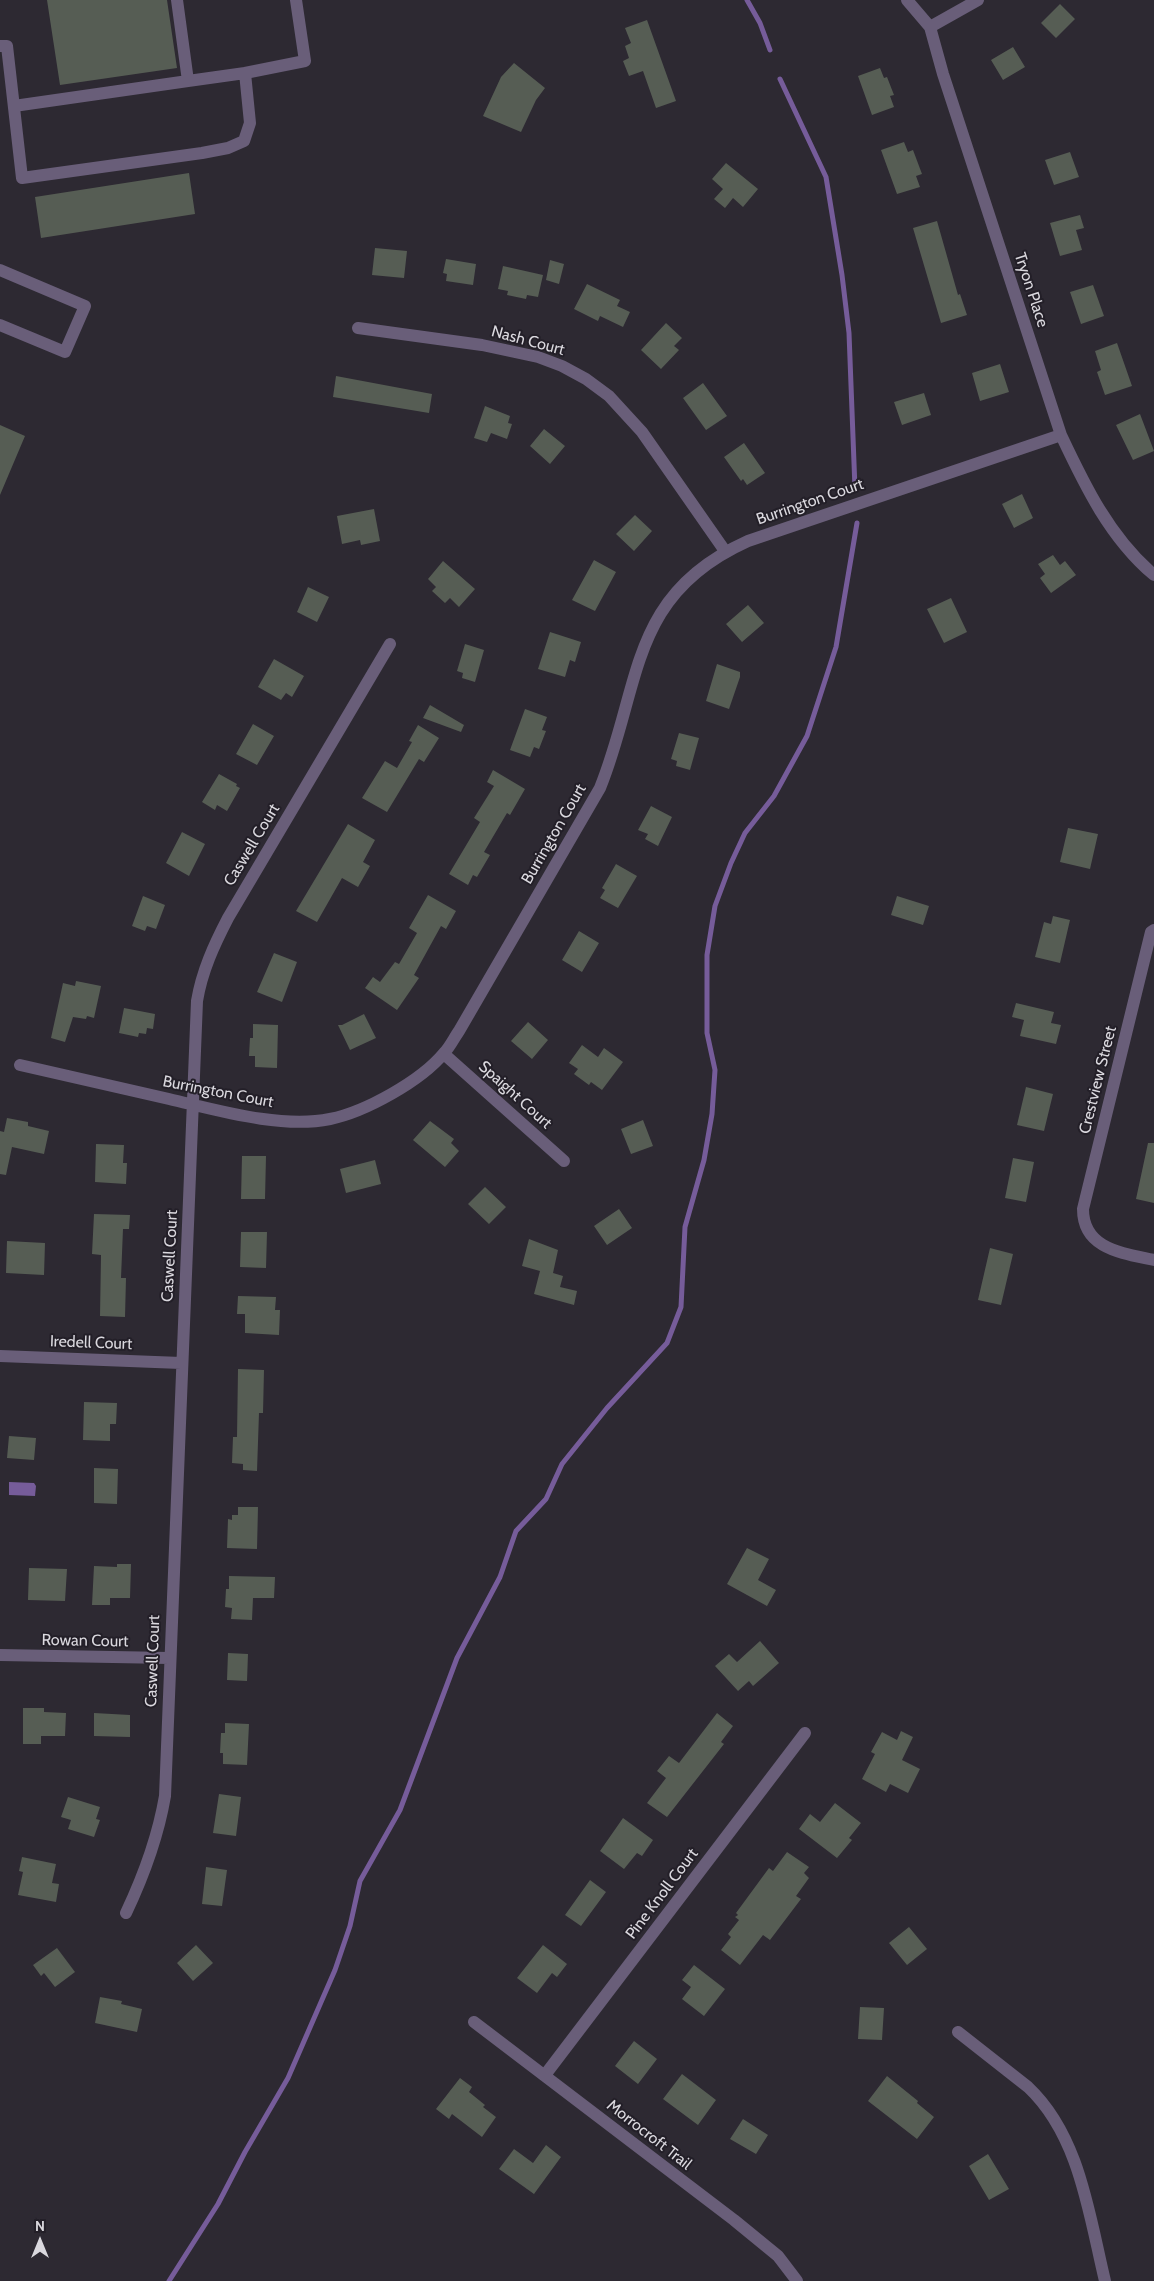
<!DOCTYPE html>
<style>
body{margin:0}
#map{position:relative;width:1154px;height:2281px;overflow:hidden;background:#2d2932;font-family:Cabin,sans-serif}
canvas{display:block}
.north{position:absolute;left:15px;top:2216px;width:50px;height:50px;-webkit-text-stroke:4px #231f28;paint-order:stroke;rotate:0deg;font-size:14px;font-weight:700;line-height:20px;text-align:center;color:#dad8de}
.north::after{content:'';display:block;margin:auto;width:18px;height:22px;background:#dad8de;clip-path:polygon(50% 0,100% 100%,50% 72%,0 100%)}
</style>
<div id="map">
<canvas width="1154" height="2281"></canvas>
<div class="north">N</div>
</div>
<script>
const ctx = document.querySelector('canvas').getContext('2d');
ctx.lineJoin = 'round';
function paint(path, color) { ctx.fillStyle = color; ctx.fill(path, 'evenodd'); }
function stroke(path, color, width, dash) { ctx.strokeStyle = color; ctx.lineWidth = width; ctx.lineCap = dash ? 'butt' : 'round'; ctx.setLineDash(dash || []); ctx.stroke(path); }
function drawText(font, color, halo, rows, align = 'center') {
  ctx.font = font + ' Cabin,sans-serif'; ctx.lineWidth = 4; ctx.setLineDash([]); ctx.textBaseline = 'middle'; ctx.strokeStyle = halo; ctx.fillStyle = color; for (const [text, x, y, turn = 0] of rows) {
    ctx.save(); ctx.translate(x, y); ctx.rotate((+turn || 0) * Math.PI / 180); ctx.textAlign = isNaN(turn) ? turn : align; if (halo) ctx.strokeText(text, 0, 0); ctx.fillText(text, 0, 0); ctx.restore();
  }
}
paint(new Path2D(`
 M 9,1482 L 34,1483 L 36,1486 L 35,1496 L 9,1495 Z`), '#765c9a');
stroke(new Path2D(`
 M 747,0 L 760,23 L 770,50
 M 780,79 L 826,177 L 842,275 L 849,333 L 855,489
 M 169,2281 L 218,2204 L 245,2152 L 288,2078 L 335,1970 L 350,1926 L 360,1881 L 400,1810 L 457,1658 L 500,1577 L 516,1531 L 546,1499 L 562,1464 L 607,1408 L 667,1343 L 681,1307 L 685,1227 L 704,1160 L 712,1114 L 715,1070 L 707,1033 L 707,955 L 715,906 L 731,863 L 745,833 L 774,796 L 807,736 L 836,647 L 857,523`), '#765c9a', 5);
paint(new Path2D(`
 M 47,0 L 167,0 L 177,68 L 60,85 Z
 M 1060,4 L 1075,19 L 1056,38 L 1041,23 Z
 M 647,20 L 676,101 L 656,108 L 643,71 L 629,76 L 623,61 L 629,58 L 625,46 L 631,43 L 625,28 Z
 M 1013,47 L 1025,67 L 1003,80 L 991,60 Z
 M 514,63 L 545,88 L 536,100 L 521,132 L 483,116 L 501,77 Z
 M 880,68 L 884,78 L 887,77 L 894,95 L 890,96 L 894,107 L 872,115 L 858,76 Z
 M 904,142 L 908,152 L 913,150 L 922,174 L 916,176 L 920,187 L 897,194 L 881,150 Z
 M 1070,152 L 1079,177 L 1054,185 L 1045,160 Z
 M 726,163 L 758,189 L 743,207 L 733,198 L 725,208 L 714,199 L 723,189 L 712,179 Z
 M 189,173 L 195,214 L 41,238 L 35,197 Z
 M 1080,215 L 1084,228 L 1076,230 L 1082,250 L 1060,256 L 1050,223 Z
 M 937,221 L 958,295 L 960,294 L 967,315 L 941,323 L 913,228 Z
 M 375,248 L 407,251 L 404,278 L 372,275 Z
 M 446,259 L 476,264 L 473,285 L 446,281 L 447,274 L 443,273 Z
 M 550,260 L 564,264 L 559,284 L 546,280 Z
 M 503,266 L 543,275 L 538,297 L 527,295 L 526,299 L 507,295 L 508,291 L 498,289 Z
 M 587,284 L 620,300 L 617,306 L 630,312 L 623,327 L 600,316 L 598,321 L 574,309 Z
 M 1093,285 L 1104,316 L 1081,324 L 1070,292 Z
 M 666,323 L 682,338 L 674,346 L 679,350 L 661,369 L 641,350 Z
 M 1117,343 L 1132,386 L 1105,395 L 1097,372 L 1101,370 L 1095,351 Z
 M 1000,364 L 1009,392 L 980,401 L 972,373 Z
 M 336,376 L 432,394 L 429,413 L 333,397 Z
 M 703,383 L 727,416 L 706,430 L 683,398 Z
 M 924,393 L 931,415 L 902,425 L 894,402 Z
 M 485,406 L 510,416 L 508,423 L 512,424 L 507,439 L 491,433 L 487,442 L 474,438 Z
 M 1140,414 L 1154,451 L 1133,460 L 1116,425 Z
 M 0,425 L 25,436 L 0,495 Z
 M 544,429 L 565,446 L 550,464 L 530,446 Z
 M 744,443 L 765,473 L 747,485 L 743,479 L 741,481 L 724,457 Z
 M 1022,494 L 1033,518 L 1014,528 L 1002,504 Z
 M 374,509 L 380,541 L 361,545 L 360,540 L 342,544 L 337,516 Z
 M 635,515 L 652,531 L 634,551 L 616,534 Z
 M 1053,555 L 1060,565 L 1065,561 L 1076,575 L 1051,593 L 1040,578 L 1045,574 L 1038,564 Z
 M 594,560 L 616,572 L 595,611 L 572,600 Z
 M 443,561 L 475,589 L 459,607 L 450,598 L 445,603 L 432,591 L 436,587 L 428,579 Z
 M 308,587 L 329,597 L 317,622 L 297,612 Z
 M 951,598 L 967,632 L 944,643 L 927,609 Z
 M 748,605 L 764,623 L 742,642 L 726,624 Z
 M 550,632 L 581,642 L 575,662 L 570,660 L 565,677 L 538,669 Z
 M 465,644 L 484,650 L 475,682 L 462,678 L 463,673 L 457,671 Z
 M 274,659 L 304,676 L 292,697 L 286,693 L 281,700 L 258,687 Z
 M 717,664 L 740,672 L 740,677 L 729,709 L 706,701 Z
 M 430,705 L 464,725 L 461,732 L 423,718 Z
 M 525,709 L 547,717 L 542,730 L 546,731 L 539,749 L 534,747 L 530,757 L 510,750 Z
 M 253,724 L 274,736 L 257,765 L 236,754 Z
 M 418,725 L 439,738 L 424,762 L 419,759 L 387,812 L 362,798 L 385,761 L 397,768 L 412,742 L 409,741 Z
 M 679,733 L 699,738 L 690,770 L 676,766 L 677,761 L 671,759 Z
 M 493,770 L 525,789 L 510,815 L 507,813 L 484,852 L 490,855 L 477,877 L 473,875 L 468,885 L 449,874 L 480,822 L 474,818 L 494,786 L 487,782 Z
 M 219,774 L 237,784 L 236,786 L 240,788 L 227,811 L 217,805 L 215,810 L 202,802 Z
 M 651,806 L 672,817 L 658,846 L 645,839 L 648,834 L 638,830 Z
 M 348,824 L 375,840 L 363,862 L 370,866 L 358,887 L 342,878 L 317,922 L 296,911 Z
 M 1068,828 L 1098,834 L 1090,869 L 1060,862 Z
 M 182,832 L 205,844 L 189,876 L 166,863 Z
 M 616,864 L 637,876 L 618,908 L 600,898 L 605,890 L 602,888 Z
 M 428,895 L 456,911 L 446,929 L 441,926 L 414,975 L 419,978 L 397,1010 L 365,988 L 373,977 L 380,982 L 395,962 L 399,964 L 417,933 L 409,928 Z
 M 143,896 L 165,905 L 156,929 L 147,926 L 145,931 L 132,926 Z
 M 897,896 L 929,906 L 923,925 L 891,915 Z
 M 1053,916 L 1070,920 L 1060,963 L 1035,957 L 1044,922 L 1051,924 Z
 M 579,931 L 599,943 L 582,972 L 562,960 Z
 M 274,953 L 297,962 L 282,1002 L 257,992 Z
 M 76,981 L 101,986 L 94,1018 L 87,1016 L 86,1019 L 73,1017 L 65,1042 L 51,1038 L 63,983 L 75,986 Z
 M 1016,1003 L 1054,1012 L 1051,1023 L 1061,1025 L 1056,1044 L 1020,1036 L 1024,1020 L 1012,1017 Z
 M 124,1008 L 155,1014 L 153,1029 L 147,1028 L 146,1034 L 139,1033 L 138,1037 L 119,1033 Z
 M 364,1014 L 376,1038 L 350,1050 L 338,1025 L 342,1025 Z
 M 528,1022 L 548,1040 L 532,1059 L 511,1041 Z
 M 253,1024 L 278,1025 L 277,1068 L 255,1067 L 255,1056 L 249,1056 L 250,1038 L 253,1038 Z
 M 582,1045 L 598,1057 L 604,1048 L 623,1062 L 602,1090 L 591,1082 L 589,1085 L 574,1074 L 578,1069 L 569,1063 Z
 M 1026,1087 L 1053,1094 L 1044,1131 L 1017,1125 Z
 M 7,1118 L 28,1122 L 28,1126 L 49,1131 L 44,1154 L 12,1147 L 6,1175 L 0,1174 L 0,1131 L 4,1132 Z
 M 643,1120 L 653,1146 L 631,1154 L 621,1129 Z
 M 430,1121 L 454,1139 L 451,1143 L 459,1151 L 445,1167 L 413,1140 Z
 M 1148,1143 L 1154,1143 L 1154,1203 L 1136,1199 Z
 M 96,1144 L 124,1145 L 123,1163 L 127,1163 L 126,1184 L 95,1182 Z
 M 242,1156 L 266,1156 L 265,1199 L 241,1199 Z
 M 1013,1158 L 1034,1162 L 1026,1202 L 1005,1198 Z
 M 375,1160 L 381,1184 L 346,1193 L 340,1169 Z
 M 485,1187 L 506,1207 L 489,1224 L 468,1204 Z
 M 619,1209 L 632,1228 L 607,1245 L 594,1226 Z
 M 94,1214 L 130,1215 L 129,1229 L 123,1229 L 121,1278 L 126,1278 L 125,1317 L 100,1316 L 101,1255 L 92,1254 Z
 M 241,1232 L 267,1232 L 266,1268 L 240,1267 Z
 M 529,1239 L 558,1250 L 553,1273 L 563,1276 L 560,1287 L 577,1291 L 574,1305 L 534,1294 L 540,1271 L 522,1266 Z
 M 7,1241 L 45,1243 L 44,1275 L 6,1273 Z
 M 990,1248 L 1013,1254 L 1001,1305 L 978,1300 Z
 M 238,1296 L 276,1297 L 275,1310 L 280,1310 L 279,1335 L 245,1333 L 245,1314 L 237,1314 Z
 M 238,1369 L 264,1370 L 263,1413 L 259,1413 L 257,1471 L 243,1470 L 243,1464 L 232,1463 L 233,1437 L 237,1437 Z
 M 84,1402 L 117,1403 L 116,1424 L 110,1424 L 110,1441 L 83,1440 Z
 M 9,1436 L 36,1438 L 34,1460 L 7,1458 Z
 M 94,1468 L 118,1469 L 117,1504 L 94,1503 Z
 M 238,1507 L 258,1507 L 257,1549 L 227,1548 L 228,1519 L 232,1520 L 232,1515 L 238,1515 Z
 M 747,1548 L 769,1559 L 758,1580 L 776,1590 L 767,1606 L 727,1584 Z
 M 117,1564 L 131,1564 L 130,1598 L 110,1598 L 110,1605 L 92,1605 L 94,1566 L 117,1567 Z
 M 29,1568 L 67,1569 L 65,1601 L 28,1600 Z
 M 229,1576 L 275,1577 L 274,1598 L 253,1598 L 252,1620 L 231,1619 L 232,1608 L 225,1607 L 226,1589 L 229,1589 Z
 M 760,1641 L 779,1663 L 753,1686 L 749,1681 L 738,1691 L 715,1666 L 729,1654 L 737,1662 Z
 M 228,1653 L 248,1654 L 247,1681 L 227,1680 Z
 M 23,1708 L 44,1708 L 44,1712 L 66,1713 L 65,1736 L 41,1736 L 41,1744 L 23,1744 Z
 M 94,1713 L 130,1715 L 130,1737 L 94,1736 Z
 M 717,1713 L 733,1726 L 721,1742 L 724,1744 L 667,1817 L 647,1803 L 666,1778 L 657,1771 L 669,1756 L 679,1763 Z
 M 225,1723 L 249,1724 L 247,1765 L 223,1764 L 223,1753 L 220,1753 L 221,1733 L 225,1733 Z
 M 901,1731 L 913,1737 L 902,1760 L 920,1769 L 908,1793 L 890,1784 L 886,1792 L 862,1779 L 875,1754 L 871,1752 L 882,1732 L 897,1740 Z
 M 219,1794 L 241,1797 L 236,1836 L 213,1833 Z
 M 68,1797 L 100,1807 L 96,1819 L 100,1820 L 94,1837 L 68,1829 L 71,1820 L 61,1817 Z
 M 835,1803 L 861,1823 L 849,1838 L 852,1840 L 837,1858 L 799,1829 L 810,1814 L 820,1822 Z
 M 623,1818 L 653,1840 L 642,1856 L 637,1853 L 624,1869 L 600,1851 Z
 M 787,1852 L 809,1867 L 804,1873 L 809,1878 L 796,1896 L 801,1899 L 770,1940 L 763,1935 L 740,1965 L 721,1950 L 731,1937 L 728,1934 L 739,1920 L 735,1917 L 738,1915 L 736,1913 L 769,1868 L 773,1871 Z
 M 22,1857 L 56,1864 L 52,1883 L 59,1884 L 56,1902 L 18,1895 L 23,1872 L 19,1871 Z
 M 206,1867 L 227,1870 L 222,1906 L 202,1904 Z
 M 590,1880 L 606,1892 L 581,1926 L 565,1915 Z
 M 909,1927 L 927,1949 L 907,1965 L 889,1943 Z
 M 196,1945 L 213,1963 L 193,1981 L 177,1963 Z
 M 543,1945 L 567,1964 L 557,1977 L 552,1973 L 537,1993 L 517,1978 Z
 M 57,1948 L 75,1972 L 55,1987 L 44,1973 L 41,1976 L 33,1965 Z
 M 694,1965 L 725,1989 L 704,2016 L 682,1999 L 691,1987 L 682,1980 Z
 M 100,1997 L 122,2001 L 121,2004 L 142,2009 L 137,2032 L 95,2023 Z
 M 860,2007 L 884,2008 L 882,2040 L 858,2039 Z
 M 634,2041 L 657,2059 L 638,2084 L 615,2066 Z
 M 682,2074 L 716,2100 L 698,2125 L 663,2099 Z
 M 887,2076 L 918,2101 L 917,2103 L 934,2117 L 917,2139 L 868,2101 Z
 M 460,2078 L 472,2087 L 469,2092 L 485,2105 L 483,2107 L 496,2117 L 482,2137 L 452,2114 L 449,2119 L 436,2109 Z
 M 743,2119 L 768,2135 L 756,2154 L 730,2139 Z
 M 546,2145 L 561,2157 L 534,2194 L 499,2169 L 514,2149 L 533,2163 Z
 M 988,2154 L 1009,2189 L 989,2200 L 969,2166 Z`), '#565d54');
stroke(new Path2D(`
 M 907,0 L 930,27 L 943,74 L 1061,435 C 1085,486 1110,538 1154,575
 M 930,27 L 978,0
 M 0,46 L 7,46 L 22,178 L 202,153 L 228,148 L 244,141 L 250,123 L 245,73 L 305,61 L 296,0
 M 188,81 L 245,73
 M 14,106 L 188,81 L 177,0
 M 0,270 L 85,306 L 65,352 L 0,325
 M 358,328 L 482,345 L 538,357 L 562,366 L 586,379 L 609,396 L 642,432 L 725,551
 M 1154,930 L 1151,932 L 1083,1209 C 1083,1249 1122,1253 1154,1260
 M 444,1054 L 564,1161
 M 20,1065 C 70,1076 119,1088 169,1099 C 217,1110 281,1129 330,1119 C 365,1112 421,1081 444,1053 C 450,1047 454,1038 459,1031 L 600,788 C 642,684 628,595 748,541 L 1061,435
 M 0,1356 L 181,1363
 M 0,1655 L 169,1658
 M 126,1913 C 144,1875 158,1837 165,1796 L 197,1001 C 202,971 214,945 228,918 L 390,644
 M 474,2022 L 734,2220 L 778,2256 L 797,2281
 M 958,2032 L 1028,2087 C 1080,2136 1089,2215 1105,2281
 M 545,2075 L 805,1733`), '#695e79', 12);
drawText('16px', '#dad8de', '#231f28', [
 ["Tryon Place",1031,290,72],
 ["Nash Court",528,341,15],
 ["Burrington Court",810,502,-19],
 ["Burrington Court",554,834,-60],
 ["Caswell Court",252,845,-59],
 ["Crestview Street",1098,1080,-76],
 ["Burrington Court",218,1092,11],
 ["Spaight Court",515,1095,42],
 ["Caswell Court",170,1256,-87],
 ["Iredell Court",91,1343,2],
 ["Rowan Court",85,1641,1],
 ["Caswell Court",153,1661,-88],
 ["Pine Knoll Court",662,1894,-53],
 ["Morrocroft Trail",649,2135,38]
]);
</script>
